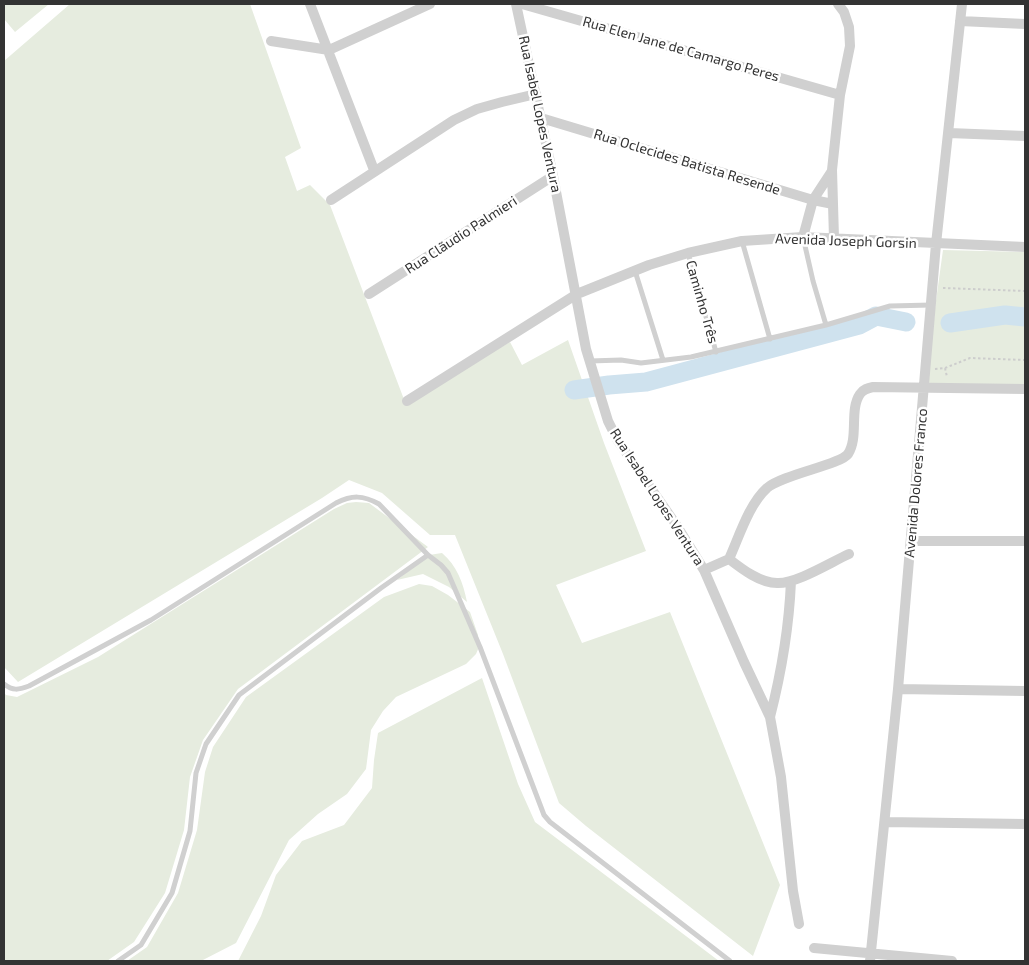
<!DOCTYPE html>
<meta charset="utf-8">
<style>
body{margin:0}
#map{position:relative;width:1029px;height:965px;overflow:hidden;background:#fff;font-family:"Exo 2",sans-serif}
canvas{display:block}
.frame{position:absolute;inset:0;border:5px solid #333;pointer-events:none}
</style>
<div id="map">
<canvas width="1029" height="965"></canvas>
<div class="frame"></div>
</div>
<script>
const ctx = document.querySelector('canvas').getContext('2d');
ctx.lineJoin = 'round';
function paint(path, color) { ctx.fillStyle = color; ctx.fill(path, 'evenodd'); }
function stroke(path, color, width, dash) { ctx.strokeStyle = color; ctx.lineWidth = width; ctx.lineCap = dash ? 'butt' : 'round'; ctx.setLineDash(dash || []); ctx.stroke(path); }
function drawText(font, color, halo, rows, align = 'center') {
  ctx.font = font + ' "Exo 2",sans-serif'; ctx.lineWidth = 5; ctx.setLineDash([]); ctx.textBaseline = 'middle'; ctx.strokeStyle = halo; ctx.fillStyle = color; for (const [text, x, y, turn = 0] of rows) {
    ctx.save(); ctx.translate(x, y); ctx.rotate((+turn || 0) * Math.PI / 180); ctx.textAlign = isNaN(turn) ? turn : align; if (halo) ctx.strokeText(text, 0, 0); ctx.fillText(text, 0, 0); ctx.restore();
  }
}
paint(new Path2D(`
 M 4,4 L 49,4 L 15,32 L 4,19 Z
 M 70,4 L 250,4 L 301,148 L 285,157 L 297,191 L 310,185 L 330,205 L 405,402 L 510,342 L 522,365 L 568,340 L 604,443 L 646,551 L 556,585 L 582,643 L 670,612 L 780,885 L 753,956 L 586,826 L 559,803 L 503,654 L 455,535 L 430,535 L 382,493 L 349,480 L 322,498 L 18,682 L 4,667 L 4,61 Z
 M 943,250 L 1025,252 L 1025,386 L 928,385 L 935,308 Z
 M 356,502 L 369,503 L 428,547 L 238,689 L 203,740 L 190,777 L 184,830 L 165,893 L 134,942 L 107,961 L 4,961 L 4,693 L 6,695 L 17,697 L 98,657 L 334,509 L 347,503 Z
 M 442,553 C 457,566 463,582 467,602 L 449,587 L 423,574 L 397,580 L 429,555 Z
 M 419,584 L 432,586 L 448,595 L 470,612 L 478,635 L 479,647 L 476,654 L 466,664 L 396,697 L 383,711 L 371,730 L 366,769 L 347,794 L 318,814 L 289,840 L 236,943 L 201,961 L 127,961 L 147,947 L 178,893 L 197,830 L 205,772 L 213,747 L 246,697 L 384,597 Z
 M 482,678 L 518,784 L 535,822 L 719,961 L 238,961 L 261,916 L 276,875 L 302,841 L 344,825 L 372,788 L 374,760 L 378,733 Z`), '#e6ecdf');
stroke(new Path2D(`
 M 950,323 L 1005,315 L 1025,317
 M 574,390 L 609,385 L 646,382 L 859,325 L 876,316 L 906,322`), '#cfe2ee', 19);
stroke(new Path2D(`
 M 943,288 L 1025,291
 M 945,368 L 947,377
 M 935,369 L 945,368 L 970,358 L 1025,360`), '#cdcdcd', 2, [2.5, 2.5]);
stroke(new Path2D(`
 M 803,237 L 813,281 L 826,325
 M 742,241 L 770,339
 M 688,253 L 716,352
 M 635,271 L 663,360
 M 590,361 L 621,360 L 641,363 L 691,357 L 826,325 L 890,306 L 931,305
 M 4,684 C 13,691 18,690 29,686 L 151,620 L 336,503 C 352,495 363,495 379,504 L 428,555 L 441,565 L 448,573 L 480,647 L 544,815 L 550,822 L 730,961
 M 118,961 L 141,945 L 172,893 L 190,831 L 196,773 L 206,744 L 239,695 L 381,588 L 428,555`), '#d0d0d0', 5);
stroke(new Path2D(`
 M 310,4 L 374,170
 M 516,4 L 553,176 L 586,349 L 608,421 L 618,441 L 675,523 L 704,570 L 744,662 L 770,717 L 781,777 L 793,891 L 799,924
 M 522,4 L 840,95
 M 960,21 L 1025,24
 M 271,41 L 329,50 L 430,4
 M 541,118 L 813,200 L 833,204
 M 949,133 L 1025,136
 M 331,200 L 454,120 L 477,109 L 502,102 L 536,94
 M 803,237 L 813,200 L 832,171
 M 834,238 L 832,170 L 840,95 L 850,46 L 849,27 L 844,12 L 838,4
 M 369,294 L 553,176
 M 407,401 L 577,294 L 649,265 L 688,253 L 742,241 L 803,237 L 1025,247
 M 912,541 L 1025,541
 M 729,559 C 742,569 760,583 777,583 C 796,584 831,562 849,554
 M 704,570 L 729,559 C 739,537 749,504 767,488 C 784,474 840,465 848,454 C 859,437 849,410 860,394 C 863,389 868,388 873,387 L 1025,389
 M 898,689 L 1025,691
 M 770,717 C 782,670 789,629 791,581
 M 885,822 L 1025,824
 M 814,948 L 952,961
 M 870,961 L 898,689 L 936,244 L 962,4`), '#d0d0d0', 10);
drawText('14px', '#333', '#fff', [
 ["Rua Elen Jane de Camargo Peres",681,49,16],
 ["Rua Isabel Lopes Ventura",540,114,78],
 ["Rua Oclecides Batista Resende",687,162,17],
 ["Rua Clãudio Palmieri",461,235,-33],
 ["Avenida Joseph Gorsin",846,241,2],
 ["Caminho Três",702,302,74],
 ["Avenida Dolores Franco",916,483,-85],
 ["Rua Isabel Lopes Ventura",657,497,57]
]);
</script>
